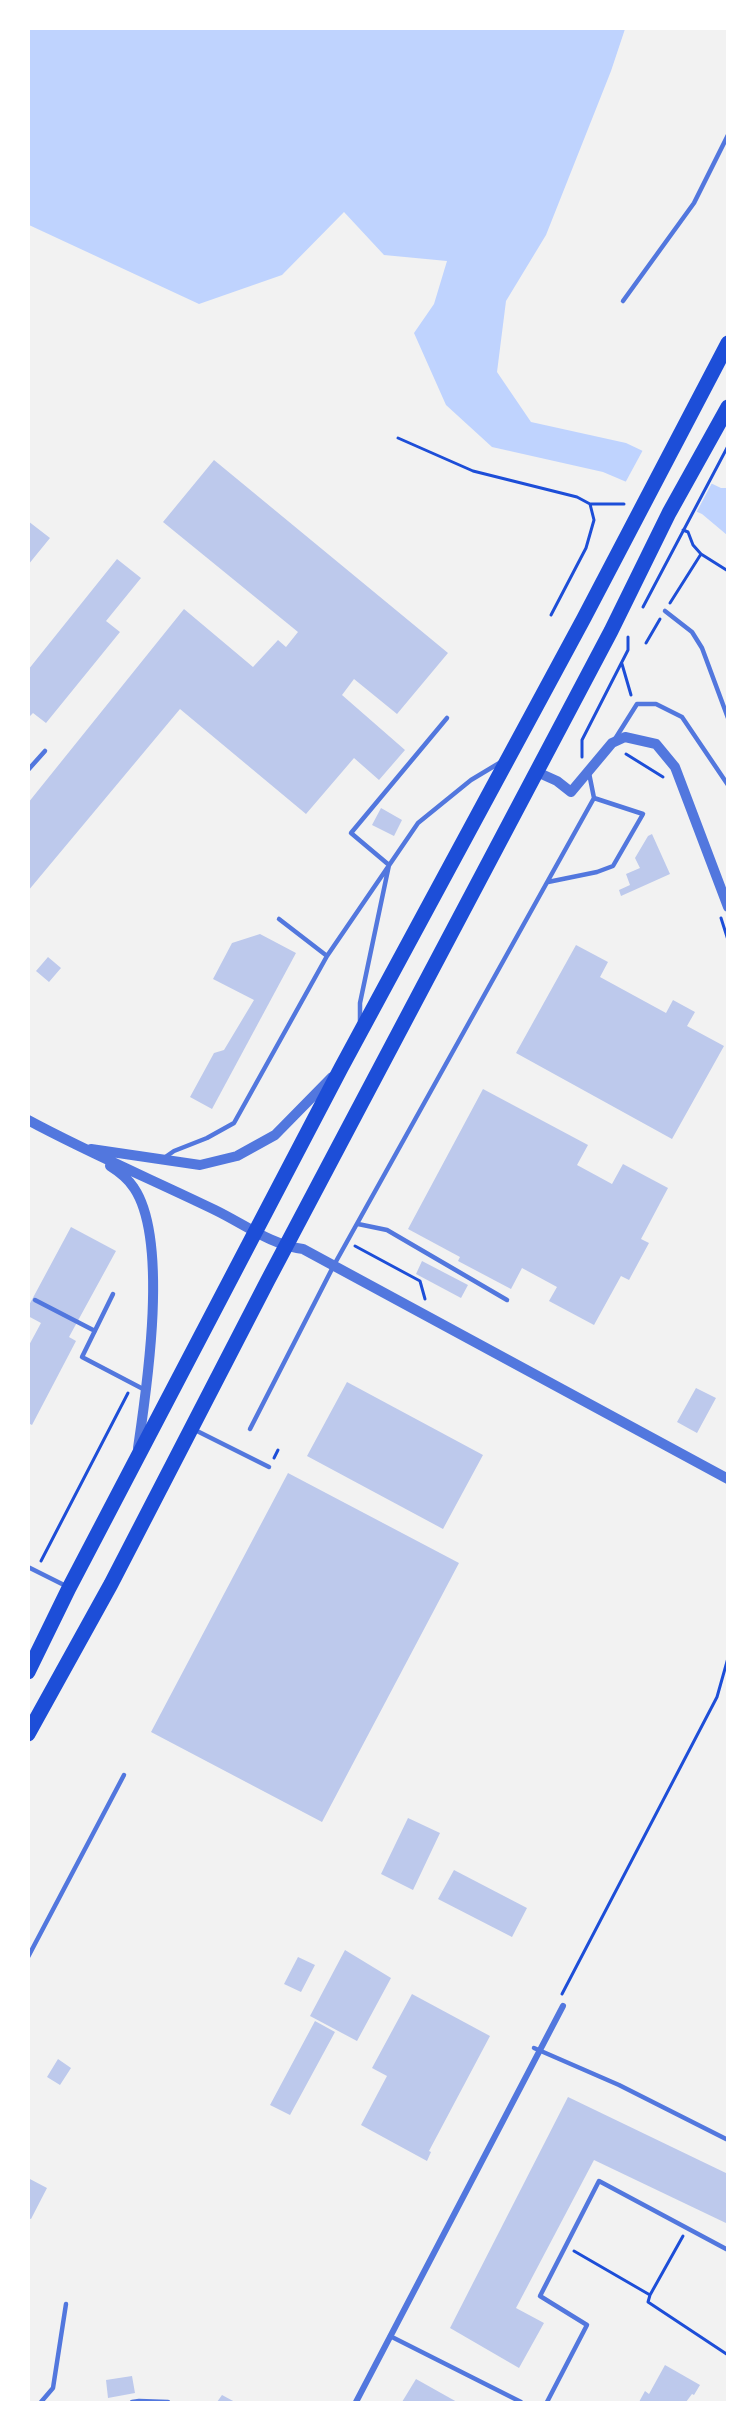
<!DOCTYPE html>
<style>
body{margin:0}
#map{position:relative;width:756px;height:2431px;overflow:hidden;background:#f2f2f2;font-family:Ubuntu,sans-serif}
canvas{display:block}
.frame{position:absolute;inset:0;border:30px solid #fff;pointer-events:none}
</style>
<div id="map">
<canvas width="756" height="2431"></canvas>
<div class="frame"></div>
</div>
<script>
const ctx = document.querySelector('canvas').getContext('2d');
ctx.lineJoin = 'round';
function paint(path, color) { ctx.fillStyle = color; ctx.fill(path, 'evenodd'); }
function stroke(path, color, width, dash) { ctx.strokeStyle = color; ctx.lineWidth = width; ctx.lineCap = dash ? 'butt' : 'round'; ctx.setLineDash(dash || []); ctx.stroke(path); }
paint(new Path2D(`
 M 29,29 L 625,29 L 611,71 L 546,235 L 506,301 L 497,372 L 531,422 L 626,443 L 721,488 L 727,488 L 727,535 L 702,514 L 603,472 L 492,447 L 446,405 L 414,333 L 434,304 L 447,261 L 384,255 L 344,212 L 282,275 L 199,304 L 29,225 Z`), '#bfd3fe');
paint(new Path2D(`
 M 644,448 L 713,481 L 695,515 L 624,485 Z`), '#f2f2f2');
paint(new Path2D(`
 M 214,460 L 448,653 L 397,714 L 354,679 L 342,695 L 405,750 L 379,780 L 354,758 L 306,814 L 180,709 L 28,891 L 28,803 L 184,609 L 253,667 L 278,640 L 286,647 L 298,632 L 163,522 Z
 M 28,521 L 50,538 L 28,565 Z
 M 117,559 L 141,578 L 106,621 L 120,632 L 46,723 L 33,713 L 28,718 L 28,670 Z
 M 381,808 L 402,820 L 394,836 L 372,825 Z
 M 652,834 L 670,874 L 621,896 L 619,890 L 630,885 L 626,874 L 640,868 L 635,858 L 648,836 Z
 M 260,934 L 296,953 L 212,1109 L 190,1097 L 214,1053 L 224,1050 L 254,1000 L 213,979 L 232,943 Z
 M 576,945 L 608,962 L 600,977 L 666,1013 L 673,1000 L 695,1012 L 687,1026 L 724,1046 L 672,1139 L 516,1053 Z
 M 48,957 L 61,968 L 49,982 L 36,971 Z
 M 483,1089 L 588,1145 L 577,1165 L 612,1184 L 623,1164 L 668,1188 L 641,1239 L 649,1243 L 629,1280 L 621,1276 L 594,1325 L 549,1301 L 557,1287 L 522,1268 L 511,1289 L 458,1261 L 460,1257 L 408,1229 Z
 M 71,1227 L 116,1251 L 69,1337 L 76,1341 L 32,1425 L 28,1423 L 28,1347 L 41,1323 L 28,1316 L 28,1307 Z
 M 422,1261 L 468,1285 L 461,1298 L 416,1274 Z
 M 347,1382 L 483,1455 L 443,1529 L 307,1456 Z
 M 696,1388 L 716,1398 L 697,1433 L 677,1422 Z
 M 288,1473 L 459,1563 L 322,1822 L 151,1732 Z
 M 408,1818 L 440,1833 L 413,1890 L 381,1874 Z
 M 454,1870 L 527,1908 L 512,1937 L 438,1899 Z
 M 345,1950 L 391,1978 L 357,2041 L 310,2016 Z
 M 298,1957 L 315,1965 L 301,1992 L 284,1984 Z
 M 412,1994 L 490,2036 L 429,2151 L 431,2152 L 427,2161 L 361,2125 L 387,2076 L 372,2068 Z
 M 315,2021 L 335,2032 L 290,2115 L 270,2105 Z
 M 58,2059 L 71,2068 L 60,2085 L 47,2077 Z
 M 568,2097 L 728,2174 L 728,2224 L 594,2160 L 516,2308 L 544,2323 L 519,2368 L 450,2328 Z
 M 28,2178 L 47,2188 L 31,2219 L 28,2218 Z
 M 665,2365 L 700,2385 L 694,2395 L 692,2394 L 686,2402 L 639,2402 L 645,2391 L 649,2394 Z
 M 132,2376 L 135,2393 L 108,2398 L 106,2380 Z
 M 416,2379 L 457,2402 L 402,2402 Z
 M 222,2395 L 235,2402 L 217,2402 Z`), '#bdc9ec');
stroke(new Path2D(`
 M 398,438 L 473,471 L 577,497 L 590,504 L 594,520 L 586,548 L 551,615
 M 590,504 L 624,504
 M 683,530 L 688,532 L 693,545 L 701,554
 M 670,603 L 701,554 L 728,571
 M 643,607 L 728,446
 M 646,643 L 660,619
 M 622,664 L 631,695
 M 626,754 L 663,777
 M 582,757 L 582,740 L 628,650 L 628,637
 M 721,918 L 728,940
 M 355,1246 L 420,1281 L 425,1299
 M 274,1458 L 278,1450
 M 41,1561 L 128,1393
 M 562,1994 L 717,1697 L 728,1658
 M 574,2251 L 650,2295 L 648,2302 L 728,2355
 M 650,2295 L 683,2236`), '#1d4ed8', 3);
stroke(new Path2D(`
 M 623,301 L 694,203 L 728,135
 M 665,611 L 692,632 L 702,648 L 728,718
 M 615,739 L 637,704 L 656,704 L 682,717 L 728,785
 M 28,770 L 45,751
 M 548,882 L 597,872 L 613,866 L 643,814 L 594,798
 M 279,919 L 327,956
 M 360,1021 L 360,1003 L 389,865 L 351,833 L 447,718
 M 164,1158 L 174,1151 L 207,1138 L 234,1123 L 327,956 L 418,823 L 471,780 L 501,762
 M 358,1224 L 387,1230 L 507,1300
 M 113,1294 L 82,1357 L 145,1390
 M 35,1300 L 95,1331
 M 250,1429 L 334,1265 L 594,798 L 589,773
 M 195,1430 L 269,1467
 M 28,1567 L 66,1586
 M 28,1957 L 124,1775
 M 534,2048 L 619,2085 L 728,2140
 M 390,2336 L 521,2402
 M 41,2402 L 53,2388 L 66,2304
 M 132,2402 L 139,2401 L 168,2402
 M 547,2402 L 587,2325 L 540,2296 L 599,2181 L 728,2250`), '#5277de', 4.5);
stroke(new Path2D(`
 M 356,2402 L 563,2006`), '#5277de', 6);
stroke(new Path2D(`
 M 537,772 L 557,781 L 571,792 L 612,743 L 625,737 L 656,744 L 675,767 L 728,907
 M 28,1120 C 89,1153 153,1180 215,1210 C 244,1224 271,1245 303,1249 L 728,1479
 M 91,1149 L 200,1165 L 237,1156 L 275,1135 L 332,1077
 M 110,1166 C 118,1171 129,1180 134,1188 C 169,1240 147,1387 138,1448`), '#5277de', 10);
stroke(new Path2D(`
 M 28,1672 L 69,1588 L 341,1068 L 584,618 L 728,343
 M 28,1734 L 111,1584 L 268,1280 L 611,631 L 669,513 L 728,407`), '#1d4ed8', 15);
</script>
